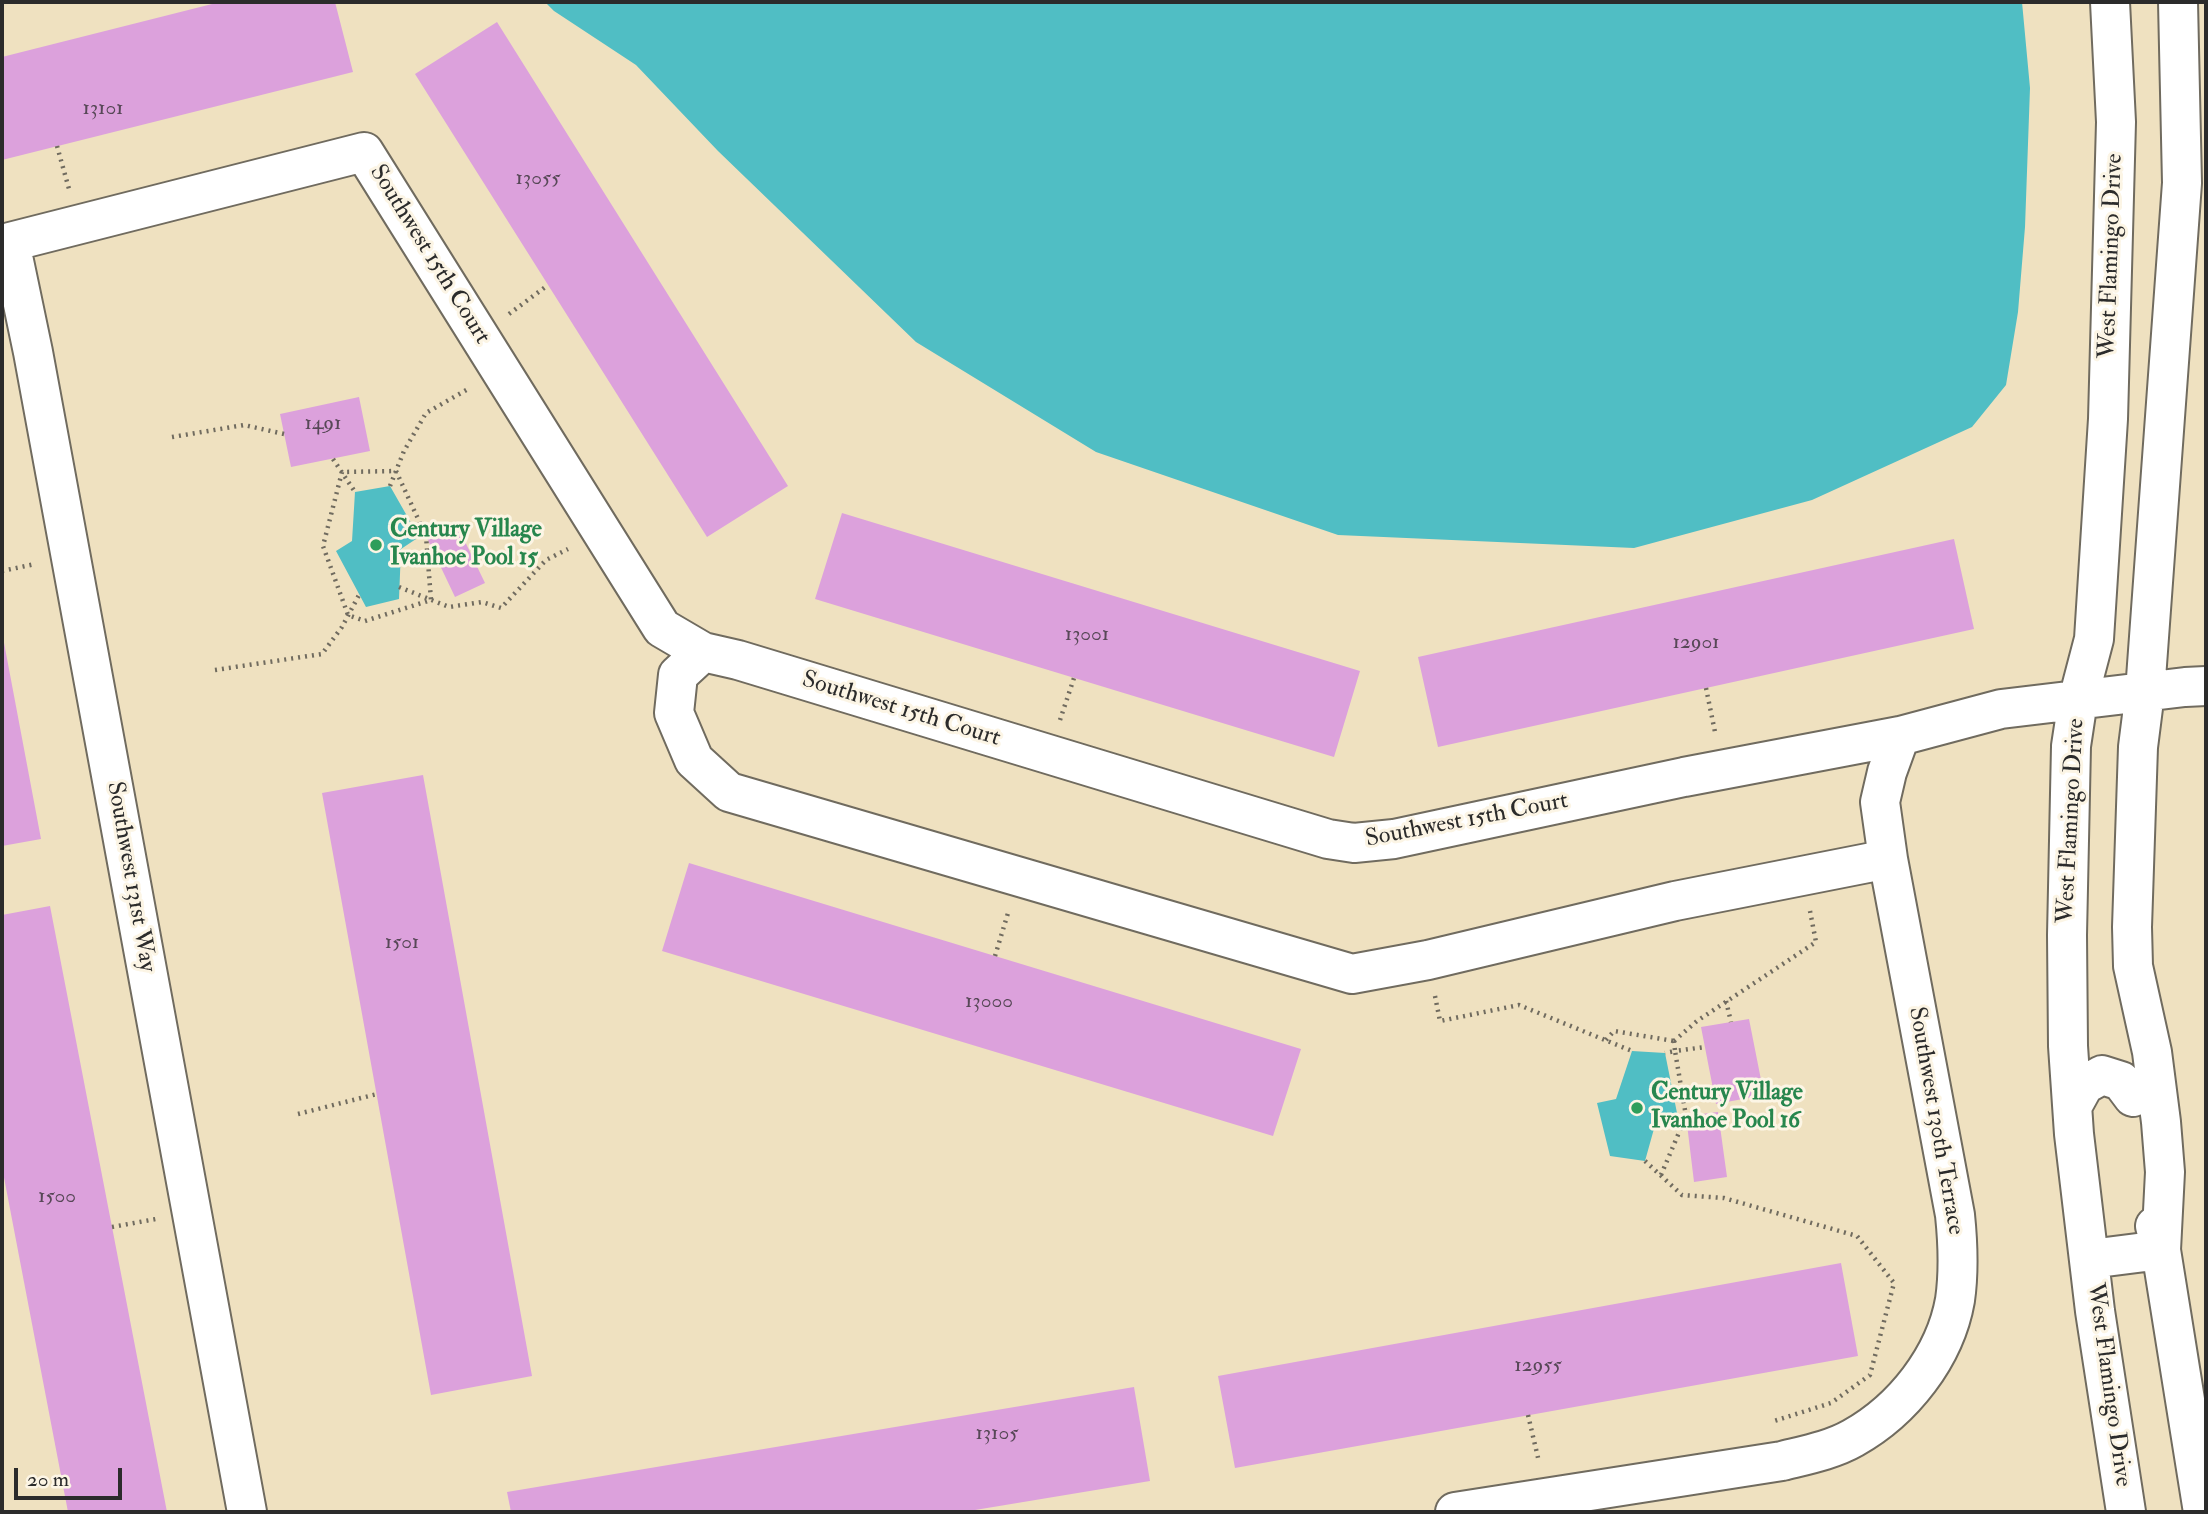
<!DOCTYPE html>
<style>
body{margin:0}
#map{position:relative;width:2208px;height:1514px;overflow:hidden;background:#efe1c0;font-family:"IM FELL Double Pica",serif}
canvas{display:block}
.frame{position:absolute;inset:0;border:4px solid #2b2b2b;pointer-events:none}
.scale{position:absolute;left:14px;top:1468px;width:108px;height:32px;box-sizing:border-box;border:4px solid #2b2b2b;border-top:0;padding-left:9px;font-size:21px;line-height:24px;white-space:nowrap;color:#2b2b2b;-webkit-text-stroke:5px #fcf5e5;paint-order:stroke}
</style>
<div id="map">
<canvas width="2208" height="1514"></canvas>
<div class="frame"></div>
<div class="scale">20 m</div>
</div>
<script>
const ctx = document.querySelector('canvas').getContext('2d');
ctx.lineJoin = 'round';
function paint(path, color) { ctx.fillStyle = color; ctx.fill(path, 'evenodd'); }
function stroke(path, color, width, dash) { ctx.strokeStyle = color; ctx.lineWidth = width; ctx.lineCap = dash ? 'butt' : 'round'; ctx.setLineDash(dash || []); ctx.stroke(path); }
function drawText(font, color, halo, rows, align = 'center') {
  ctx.font = font + ' "IM FELL Double Pica",serif'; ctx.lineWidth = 6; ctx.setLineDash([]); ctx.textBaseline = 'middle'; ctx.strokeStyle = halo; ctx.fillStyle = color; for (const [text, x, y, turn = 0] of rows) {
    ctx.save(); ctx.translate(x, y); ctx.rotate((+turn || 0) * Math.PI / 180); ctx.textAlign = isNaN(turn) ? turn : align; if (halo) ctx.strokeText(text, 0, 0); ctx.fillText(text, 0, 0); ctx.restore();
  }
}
paint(new Path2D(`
 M 545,2 L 2022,2 L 2030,88 L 2025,227 L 2018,312 L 2006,385 L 1972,427 L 1812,500 L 1634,548 L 1338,535 L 1096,452 L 916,342 L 718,151 L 636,65 L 554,11 Z
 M 390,486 L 419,537 L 401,549 L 399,599 L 366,607 L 336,551 L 352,541 L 355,492 Z
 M 1632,1051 L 1665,1053 L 1677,1113 L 1657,1118 L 1645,1161 L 1610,1156 L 1597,1103 L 1616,1099 Z`), '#50bec4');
paint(new Path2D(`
 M 220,2 L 335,2 L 353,72 L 2,160 L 2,57 Z
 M 497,22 L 788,486 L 707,537 L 415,74 Z
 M 359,397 L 370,451 L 291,467 L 280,414 Z
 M 842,513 L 1360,671 L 1334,757 L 815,599 Z
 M 456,523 L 485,583 L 455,597 L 426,536 Z
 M 1954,539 L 1974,629 L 1438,747 L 1418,657 Z
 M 2,632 L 41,839 L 2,846 Z
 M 423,775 L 532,1376 L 431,1395 L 322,793 Z
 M 689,863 L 1301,1049 L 1273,1136 L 662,951 Z
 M 50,906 L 112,1227 L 167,1512 L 68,1512 L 2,1167 L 2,915 Z
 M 1749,1019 L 1764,1095 L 1716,1104 L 1701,1027 Z
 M 1718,1112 L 1727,1177 L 1694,1182 L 1686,1116 Z
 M 1841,1263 L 1858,1356 L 1235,1468 L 1218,1376 Z
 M 1134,1387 L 1150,1481 L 963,1512 L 511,1512 L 507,1492 Z`), '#dca1dc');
const minor = new Path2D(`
 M 2110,2 L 2116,122 L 2108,419 L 2094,639 L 2078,700 L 2071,746 L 2067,935 L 2068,1046 L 2074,1134 L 2095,1311 L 2126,1512
 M 2178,2 L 2182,183 L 2145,692 L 2138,747 L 2132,927 L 2133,966 L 2152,1052 L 2161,1122 L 2165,1172 L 2161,1250 L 2203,1512
 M 703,652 L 678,675 L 674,713 L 694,760 L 729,792 L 1352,974 L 1428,960 L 1675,901 L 1888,859
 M 2073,1105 L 2084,1085 L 2102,1075 L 2121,1081 L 2133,1097
 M 2090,1259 L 2161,1250 L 2155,1226
 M 247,1512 L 33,352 L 10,242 L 364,152 L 662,628 L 703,652 L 738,660 L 1328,839 L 1354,843 L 1394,839 L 1684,777 L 1900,736 L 2001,709 L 2185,687 L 2206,686
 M 1455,1512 L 1782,1461 C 1806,1455 1832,1450 1853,1438 C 1903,1410 1945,1357 1955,1300 C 1959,1272 1958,1244 1955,1215 L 1888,859 L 1880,802 L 1887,772 L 1900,736`);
stroke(minor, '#706b5f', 42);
stroke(new Path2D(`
 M 57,146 L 69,189
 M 509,314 L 548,285
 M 172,437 L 244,425 L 284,434
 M 333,459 L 355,492
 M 396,471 L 426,536 L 431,600 L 365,621 L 348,615 L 323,546 L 342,472 Z
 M 390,486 L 404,451 L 426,413 L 468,389
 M 2,571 L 35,564
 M 399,587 L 449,607 L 482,602 L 501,608 L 546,560 L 568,549
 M 215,670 L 322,654 L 342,627 L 359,595
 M 1706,688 L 1715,732
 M 1060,720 L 1074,678
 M 995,956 L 1008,913
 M 1435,996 L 1440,1021 L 1519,1005 L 1632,1051
 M 1726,1001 L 1731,1022
 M 1606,1040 L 1614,1031 L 1674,1041
 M 1674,1041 L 1697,1021 L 1816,942 L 1810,911
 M 1674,1041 L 1675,1051 L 1705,1047
 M 298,1114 L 377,1094
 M 1645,1161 L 1682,1195 L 1724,1198 L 1857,1236 L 1894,1283 L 1870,1375 L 1831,1403 L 1774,1421
 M 1661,1175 L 1686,1116 L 1675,1051 L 1665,1053
 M 112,1227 L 156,1219
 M 1528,1415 L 1539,1462`), '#706b5f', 4.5, [2, 5]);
stroke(minor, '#fff', 38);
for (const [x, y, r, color] of [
 [376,545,7,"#2e9e5b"],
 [1637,1108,7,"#2e9e5b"]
]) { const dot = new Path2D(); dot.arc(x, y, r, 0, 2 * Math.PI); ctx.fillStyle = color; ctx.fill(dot); stroke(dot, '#fcf5e5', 2.5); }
drawText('21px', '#574857', null, [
 ["13101",103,109],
 ["13055",538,179],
 ["1491",323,424],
 ["13001",1087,635],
 ["12901",1696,643],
 ["1501",402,943],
 ["13000",989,1002],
 ["1500",57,1197],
 ["12955",1538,1366],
 ["13105",997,1434]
]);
drawText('24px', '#2b2b2b', '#fcf5e5', [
 ["Southwest 15th Court",429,255,58],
 ["West Flamingo Drive",2112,256,-88],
 ["Southwest 15th Court",901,710,17],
 ["Southwest 15th Court",1467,821,-11],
 ["West Flamingo Drive",2072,821,-87],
 ["Southwest 131st Way",130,877,80],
 ["Southwest 130th Terrace",1935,1121,80],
 ["West Flamingo Drive",2108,1385,82]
]);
drawText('bold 24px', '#27864d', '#fcf5e5', [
 ["Century Village",390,531],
 ["Ivanhoe Pool 15",390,559],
 ["Century Village",1651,1094],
 ["Ivanhoe Pool 16",1651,1122]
], 'left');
</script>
